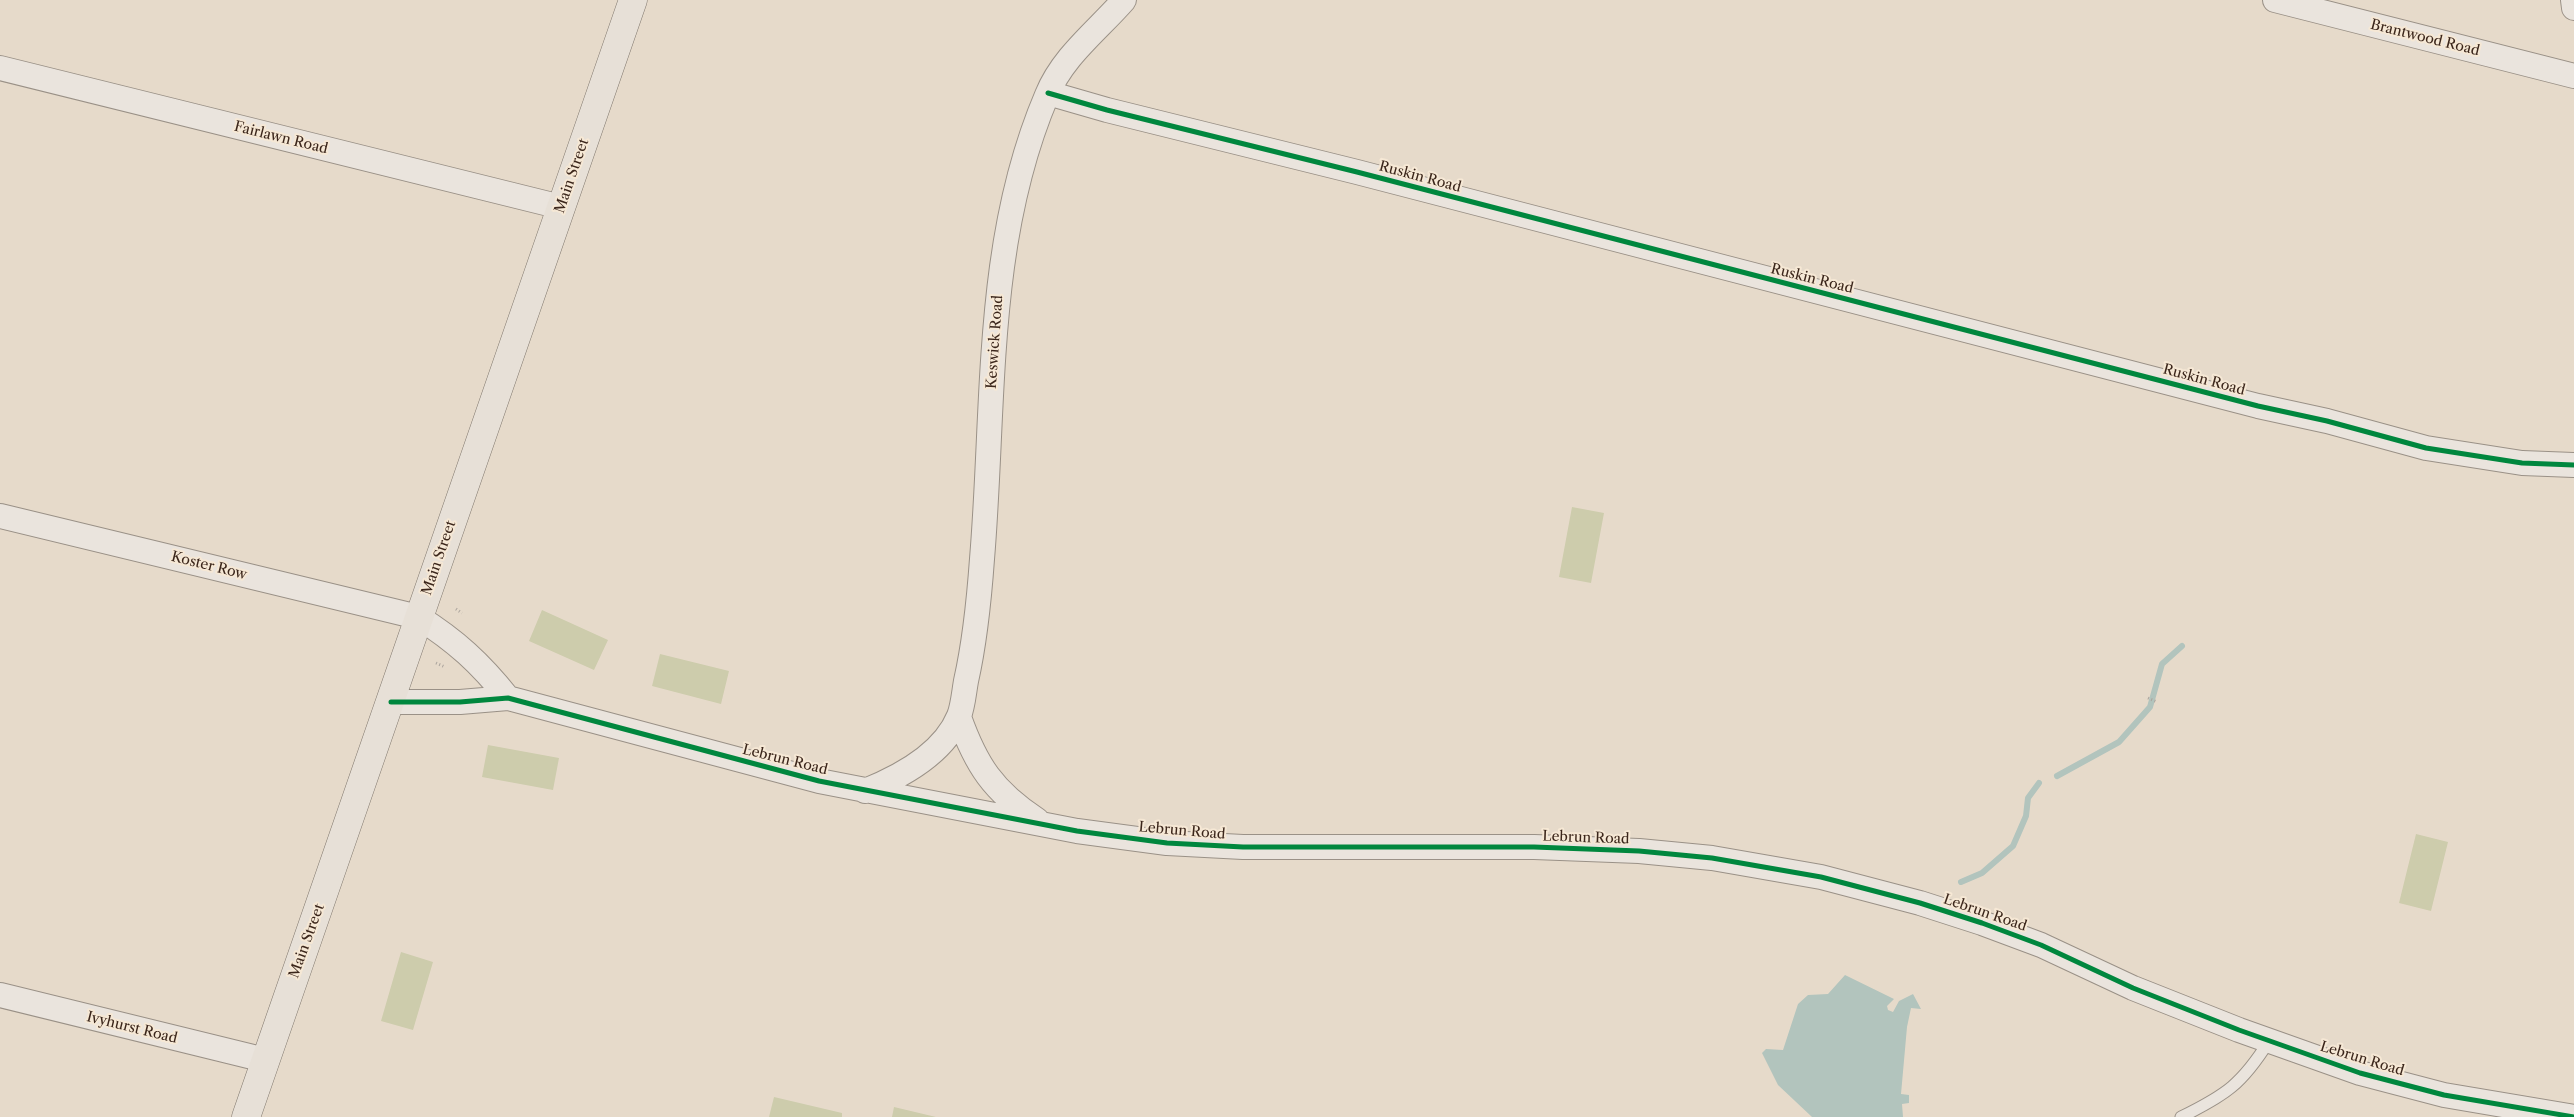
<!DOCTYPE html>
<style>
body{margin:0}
canvas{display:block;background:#e6daca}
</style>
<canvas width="2574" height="1117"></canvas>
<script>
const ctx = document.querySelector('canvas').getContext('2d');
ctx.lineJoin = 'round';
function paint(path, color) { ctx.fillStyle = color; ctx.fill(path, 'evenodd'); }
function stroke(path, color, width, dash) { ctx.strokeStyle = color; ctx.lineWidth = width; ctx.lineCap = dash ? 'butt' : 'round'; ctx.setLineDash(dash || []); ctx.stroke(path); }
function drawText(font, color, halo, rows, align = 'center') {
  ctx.font = font + ' "Libre Caslon Text",serif'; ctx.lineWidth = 4; ctx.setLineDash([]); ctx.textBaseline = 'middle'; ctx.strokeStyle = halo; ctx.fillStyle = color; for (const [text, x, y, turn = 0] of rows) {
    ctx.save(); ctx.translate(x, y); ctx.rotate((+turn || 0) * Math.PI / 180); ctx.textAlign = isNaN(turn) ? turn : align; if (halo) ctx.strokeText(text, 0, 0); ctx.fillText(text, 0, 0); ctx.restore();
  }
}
paint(new Path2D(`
 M 1572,507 L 1604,513 L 1591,583 L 1559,577 Z
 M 542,610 L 608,640 L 594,670 L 529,641 Z
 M 660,654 L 729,671 L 721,704 L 652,686 Z
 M 488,745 L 559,758 L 553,790 L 482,777 Z
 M 2416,834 L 2448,842 L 2431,911 L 2399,903 Z
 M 401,952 L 433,962 L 413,1030 L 381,1021 Z
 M 774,1097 L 842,1113 L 842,1117 L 769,1117 Z
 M 894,1107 L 936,1117 L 892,1117 Z`), '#cdccac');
paint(new Path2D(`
 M 1845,975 L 1894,999 L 1887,1006 L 1888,1010 L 1893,1012 L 1899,1001 L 1913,994 L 1921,1009 L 1911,1008 L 1907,1027 L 1901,1094 L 1909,1095 L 1909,1103 L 1902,1104 L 1903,1117 L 1812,1117 L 1778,1085 L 1762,1053 L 1766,1049 L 1783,1050 L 1798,1004 L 1808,995 L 1828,994 Z`), '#b2c4bd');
stroke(new Path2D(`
 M 2057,776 L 2119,742 L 2150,707 L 2162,664 L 2182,646
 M 1961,882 L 1982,873 L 2013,846 L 2026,816 L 2028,798 L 2039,783`), '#b2c4bd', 6);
const lane = new Path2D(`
 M 2181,1117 C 2226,1095 2242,1084 2269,1041`);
const street = new Path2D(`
 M 2275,0 L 2574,76
 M 2573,0 L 2574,8
 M 0,68 L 561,207
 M 1048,93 L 1107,110 L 1357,172 L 2258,406 L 2327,421 L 2426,448 L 2522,463 L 2574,465
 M 0,516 L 418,617 C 456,641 480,663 508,698
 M 391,702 L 460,702 L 508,698 L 819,781 L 1077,831 L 1167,843 L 1243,847 L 1534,847 L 1639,851 L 1712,858 L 1821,877 L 1920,903 L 1982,923 L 2041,945 L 2133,988 L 2239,1030 L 2360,1073 L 2444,1095 L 2574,1117
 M 959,717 C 976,765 993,791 1037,820
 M 865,791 C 900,777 944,753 959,716 C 963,706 964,692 966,681 C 975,641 979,601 982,559 C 995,404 984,242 1047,95 C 1063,56 1097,31 1124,0
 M 0,995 L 265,1060`);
const primary = new Path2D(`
 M 246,1117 L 633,0`);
stroke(lane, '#9a9187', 13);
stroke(street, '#9a9187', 26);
stroke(primary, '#82796f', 29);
stroke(new Path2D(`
 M 456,609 L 462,613
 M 436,663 L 445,667
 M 2148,698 L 2157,702`), '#aba49d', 3, [1, 2.5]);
stroke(lane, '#eae4dd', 11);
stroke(street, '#eae4dd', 24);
stroke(primary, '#e7e0d7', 28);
stroke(new Path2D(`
 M 1048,93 L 1107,110 L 1357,172 L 2258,406 L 2327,421 L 2426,448 L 2522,463 L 2574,465
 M 391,702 L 460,702 L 508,698 L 819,781 L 1077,831 L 1167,843 L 1243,847 L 1534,847 L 1639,851 L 1712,858 L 1821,877 L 1920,903 L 1982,923 L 2041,945 L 2133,988 L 2239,1030 L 2360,1073 L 2444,1095 L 2574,1117`), '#00873e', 5);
drawText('14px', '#3b261b', '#f6e8d5', [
 ["Brantwood Road",2425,38,14],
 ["Fairlawn Road",281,138,14],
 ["Main Street",572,176,-71],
 ["Ruskin Road",1420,177,15],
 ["Ruskin Road",1812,279,14],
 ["Keswick Road",995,342,-86],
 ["Ruskin Road",2204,380,15],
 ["Main Street",439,558,-71],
 ["Koster Row",209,566,14],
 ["Lebrun Road",785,760,14],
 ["Lebrun Road",1182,831,5],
 ["Lebrun Road",1586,838,2],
 ["Lebrun Road",1985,913,19],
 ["Main Street",307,941,-70],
 ["Ivyhurst Road",132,1028,14],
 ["Lebrun Road",2362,1059,17]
]);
</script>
